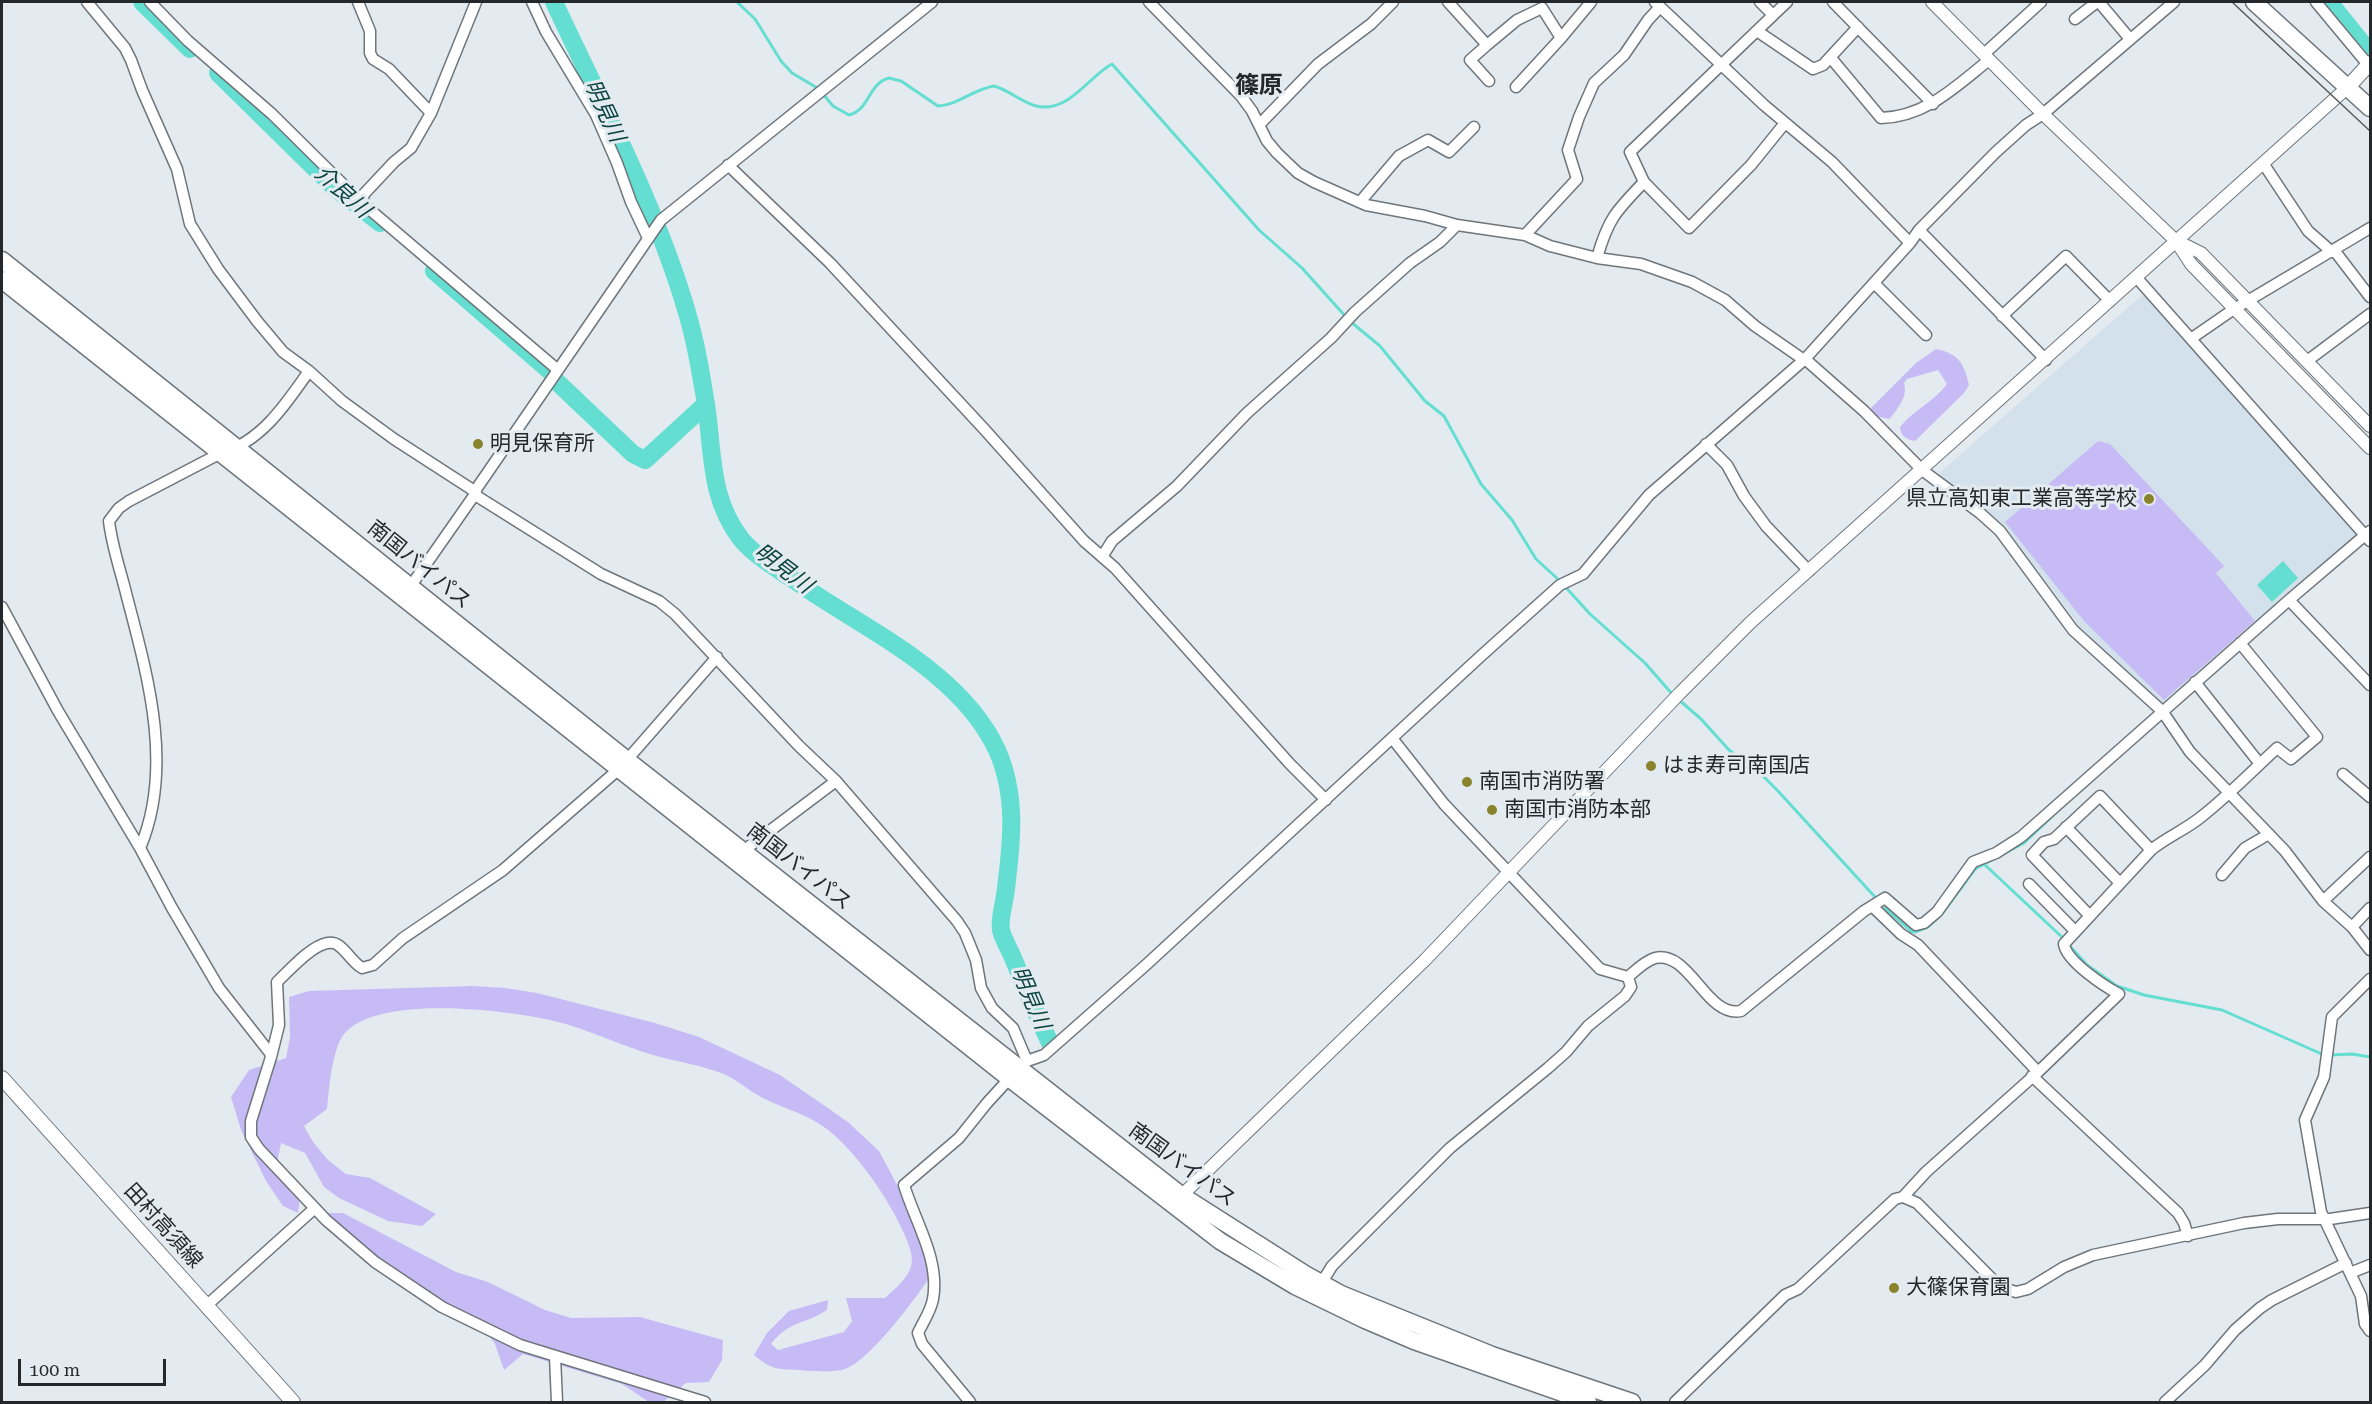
<!DOCTYPE html>
<meta charset="utf-8">
<style>
body{margin:0}
#map{position:relative;width:2372px;height:1404px;overflow:hidden;background:#e3ebf1;font-family:"Roboto Serif",serif}
canvas{display:block}
.frame{position:absolute;inset:0;border:3px solid #25282a;pointer-events:none}
.scale{position:absolute;left:18px;top:1359px;width:148px;height:27px;box-sizing:border-box;border:3px solid #25282a;border-top:0;padding-left:8px;font-size:18px;line-height:21px;white-space:nowrap;color:#25282a;-webkit-text-stroke:4px #e3ebf1;paint-order:stroke}
</style>
<div id="map">
<canvas width="2372" height="1404"></canvas>
<div class="frame"></div>
<div class="scale">100 m</div>
</div>
<script>
const ctx = document.querySelector('canvas').getContext('2d');
ctx.lineJoin = 'round';
function paint(path, color) { ctx.fillStyle = color; ctx.fill(path, 'evenodd'); }
function stroke(path, color, width, dash) { ctx.strokeStyle = color; ctx.lineWidth = width; ctx.lineCap = dash ? 'butt' : 'round'; ctx.setLineDash(dash || []); ctx.stroke(path); }
function drawText(font, color, halo, rows, align = 'center') {
  ctx.font = font + ' "Roboto Serif","Noto Sans JP",serif'; ctx.lineWidth = 6; ctx.setLineDash([]); ctx.textBaseline = 'middle'; ctx.strokeStyle = halo; ctx.fillStyle = color; for (const [text, x, y, turn = 0] of rows) {
    ctx.save(); ctx.translate(x, y); ctx.rotate((+turn || 0) * Math.PI / 180); ctx.textAlign = isNaN(turn) ? turn : align; if (halo) ctx.strokeText(text, 0, 0); ctx.fillText(text, 0, 0); ctx.restore();
  }
}
paint(new Path2D(`
 M 2146,294 L 2360,534 L 2164,705 L 2080,627 L 2002,523 L 1937,475 L 2140,297 Z`), '#d2e1ec');
paint(new Path2D(`
 M 1936,349 C 1959,354 1964,363 1969,385 L 1964,393 L 1915,441 C 1906,439 1901,437 1900,427 C 1913,410 1934,402 1947,384 L 1938,370 L 1907,379 L 1904,383 C 1908,398 1898,407 1890,419 L 1875,416 L 1871,408 L 1916,363 Z
 M 2098,441 L 2110,444 L 2224,566 L 2216,573 L 2255,621 L 2164,700 L 2084,621 L 2005,522 Z
 M 472,986 L 505,988 L 537,993 L 655,1023 L 699,1037 L 780,1075 L 848,1122 L 879,1151 L 903,1196 L 934,1271 C 919,1294 870,1361 845,1369 C 835,1373 811,1371 799,1370 C 776,1369 772,1370 754,1355 L 767,1333 L 789,1311 L 828,1300 L 827,1310 C 804,1325 790,1320 771,1344 L 778,1350 L 844,1332 L 852,1321 L 846,1298 L 885,1298 C 920,1268 917,1260 898,1221 C 882,1189 849,1142 818,1123 C 800,1112 780,1107 761,1097 C 749,1091 739,1081 726,1075 C 702,1065 678,1062 653,1055 C 619,1045 588,1029 554,1021 C 507,1010 378,994 344,1034 C 332,1049 329,1090 327,1109 L 304,1126 L 313,1142 L 328,1160 L 346,1174 L 370,1178 L 436,1214 L 422,1226 L 388,1221 L 339,1198 L 324,1187 L 305,1153 L 281,1143 L 277,1164 L 300,1197 L 298,1213 L 283,1206 L 266,1181 L 241,1130 L 231,1097 L 249,1070 L 286,1058 L 290,1037 L 289,997 L 309,991 Z
 M 323,1213 L 343,1213 L 456,1272 L 488,1282 L 545,1310 L 571,1318 L 640,1317 L 723,1340 L 722,1360 L 709,1382 L 686,1383 L 663,1402 L 649,1402 L 622,1384 L 523,1354 L 504,1370 L 495,1344 L 481,1325 L 381,1269 Z`), '#c7bbf5');
paint(new Path2D(`
 M 2283,561 L 2298,578 L 2272,602 L 2257,585 Z`), '#64ded1');
stroke(new Path2D(`
 M 737,2 L 755,19 L 781,61 L 792,73 L 819,89
 M 823,94 L 833,106 L 849,115 C 870,110 868,83 889,78 L 901,81 L 938,106 C 958,105 974,89 994,86 C 1009,90 1021,102 1036,106 C 1068,114 1088,77 1112,64 L 1259,230 L 1302,268 L 1346,317
 M 1351,322 L 1380,346 L 1425,401 L 1444,416 L 1481,484 L 1512,520 L 1536,559 L 1560,581 L 1590,614 L 1645,663 L 1673,695
 M 1678,699 L 1701,719 L 1729,750 L 1762,775 L 1778,791 L 1875,897
 M 1984,864 L 2063,938
 M 1885,908 L 1911,931 L 1915,932 L 1928,927 L 1942,914 L 1975,869 L 2024,843 L 2061,808
 M 2069,945 L 2087,965 L 2117,986 L 2144,995 L 2222,1010 L 2324,1055
 M 2331,1055 L 2352,1054 L 2370,1057`), '#64ded1', 3);
stroke(new Path2D(`
 M 142,2 L 190,49
 M 554,2 C 601,103 657,208 688,316 C 697,347 702,379 707,411 C 713,458 711,500 741,539 C 755,556 776,568 794,580 C 863,629 960,670 997,750 C 1017,795 1012,841 1006,888 C 1005,901 999,918 1001,930 C 1003,939 1010,950 1013,958 C 1025,987 1037,1015 1050,1043
 M 2329,2 L 2370,53
 M 218,73 L 335,188 L 380,223
 M 434,271 L 551,372
 M 556,381 L 633,454 L 645,460 L 706,404`), '#64ded1', 18);
const minor = new Path2D(`
 M 87,2 L 125,48 L 131,60 L 142,90 L 177,169 L 190,224 L 218,269 L 257,321 L 283,352 L 309,371 L 342,401 L 394,439 L 476,492
 M 150,2 L 188,41 L 272,114 L 362,203
 M 358,2 L 370,31 L 370,53 L 373,59 L 389,69 L 431,113
 M 476,2 L 431,113 L 411,148 L 394,162 L 364,194 L 362,203 L 558,370
 M 532,2 L 546,32 L 596,115 L 617,163 L 631,202 L 648,238
 M 1149,2 L 1241,96 L 1252,111 L 1267,141 L 1277,153 L 1298,173 L 1314,182 L 1366,205 L 1425,216 L 1457,225 L 1525,235 L 1550,246 L 1597,258 L 1641,264 L 1692,282 L 1725,300 L 1755,326 L 1804,360
 M 1448,2 L 1487,45 L 1517,20 L 1542,8 L 1561,38 L 1591,2
 M 1655,2 L 1764,105 L 1832,162 L 1910,243
 M 1760,2 L 1773,15
 M 1833,2 L 1933,104
 M 2099,2 L 2130,39
 M 2316,2 L 2370,67
 M 2075,19 L 2097,2
 M 1757,31 L 1813,69 L 1823,65 L 1858,27
 M 1487,45 L 1470,60 L 1489,81
 M 1984,54 L 2041,2
 M 1831,58 L 1881,118 C 1926,117 1956,86 1989,60
 M 1516,87 L 1561,38
 M 1259,125 L 1318,64 L 1371,24 L 1393,2
 M 2263,163 L 2308,231 L 2332,252
 M 728,165 L 830,263 L 985,430 L 1084,541 L 1115,568 L 1290,764 L 1326,800
 M 1644,182 L 1630,152 L 1787,2
 M 1360,202 L 1399,156 L 1428,140 L 1449,152 L 1474,127
 M 1919,230 L 2046,360
 M 1525,235 L 1577,179 L 1568,150 L 1579,117 L 1594,83 L 1624,55 L 1648,20 L 1660,7
 M 2334,250 L 2370,297
 M 1597,258 C 1608,219 1616,211 1644,182 L 1689,228 L 1751,165 L 1785,123
 M 2136,277 L 2370,541
 M 1874,283 L 1926,335
 M 2002,316 L 2066,256 L 2110,301
 M 2192,338 L 2234,309 L 2370,228
 M 1805,359 L 1864,411 L 1922,470 L 1980,513 L 2000,531 L 2073,630 L 2162,711 L 2190,752 L 2285,851 L 2323,901 L 2352,927 L 2370,950
 M 2307,361 L 2370,314
 M 1706,444 L 1727,465 L 1744,496 L 1766,526 L 1809,571
 M 475,495 L 601,574 L 659,601 L 675,614 L 799,746 L 836,781 L 957,921 L 965,933 L 976,960 L 981,988 L 992,1008 L 1013,1028 L 1027,1061
 M 1102,557 L 1112,541 L 1177,486 L 1247,413 L 1331,338 L 1355,312 L 1410,263 L 1440,242 L 1457,225
 M 408,590 L 473,497 L 477,488 L 661,220 L 932,2
 M 2289,600 L 2370,685
 M 2,607 L 58,711 L 140,848 L 172,908 L 219,988 L 270,1053 L 271,1057 L 251,1121 L 251,1137 L 259,1149 L 326,1220 L 375,1262 L 442,1307 L 520,1345 L 705,1402
 M 2195,682 L 2260,764
 M 1392,738 L 1444,804 L 1600,969 L 1628,977
 M 2343,774 L 2370,797
 M 2066,827 L 2120,883
 M 140,848 C 174,768 148,677 127,597 C 121,572 112,547 109,521 L 119,508 L 129,501 L 221,453 C 261,442 286,404 309,371
 M 743,851 L 836,781
 M 2222,875 L 2245,848 L 2269,834
 M 2029,884 L 2075,931
 M 2323,901 L 2370,857
 M 1872,906 L 1901,934 L 1918,945 L 2038,1072
 M 2089,915 L 2032,855 L 2044,842 L 2054,839 L 2100,796 L 2151,850
 M 2352,927 L 2370,908
 M 1628,977 C 1636,970 1645,961 1655,958 C 1690,950 1706,1018 1741,1011 L 1864,911 L 1885,898 L 1916,925 L 1924,923 L 1937,912 L 1973,862 L 1996,853 L 2021,837 L 2289,600 L 2370,531
 M 2370,979 L 2332,1017 L 2324,1077 L 2305,1120 L 2321,1212 L 2361,1296 L 2365,1324 L 2370,1331
 M 271,1057 L 279,1025 L 277,982 C 289,971 321,933 338,945 C 347,951 352,962 362,968 L 373,965 L 403,938 L 503,870 L 619,769 L 717,657
 M 2032,1076 L 2178,1213 L 2184,1223 L 2188,1236
 M 1903,1197 L 1917,1203 L 2000,1287 L 2016,1292 L 2028,1289 L 2064,1267 L 2093,1255 L 2244,1223 L 2278,1219 L 2330,1219 L 2370,1213
 M 2350,1273 L 2370,1265
 M 1319,1287 L 1332,1266 L 1450,1148 L 1548,1068 L 1566,1052 L 1588,1026 L 1625,996 L 1631,987 L 1628,977
 M 206,1306 L 315,1208
 M 555,1357 L 557,1402
 M 970,1402 L 922,1344 L 918,1333 C 923,1322 931,1311 933,1299 C 940,1259 915,1222 904,1185 L 959,1138 L 987,1103 L 1019,1068 L 1027,1061 L 1044,1055 L 1147,964 L 1482,655 L 1560,585 L 1583,574 L 1649,495 L 1805,359 L 1910,243 L 1919,230 L 1996,152 L 2026,125 L 2043,114 L 2174,2
 M 1675,1402 L 1785,1295 L 1798,1289 L 1895,1199 L 1903,1197 L 1926,1172 L 2038,1072 L 2119,994 C 2104,986 2066,961 2064,944 L 2151,850 C 2167,837 2185,830 2201,817 C 2228,796 2252,771 2277,748 L 2291,759 L 2317,737 L 2240,643
 M 2165,1402 L 2205,1365 L 2235,1330 L 2260,1308 L 2272,1300 L 2346,1263`);
const tertiary = new Path2D(`
 M 1932,2 L 2043,114 L 2176,241 L 2191,264 L 2370,448
 M 2177,241 L 2201,253 L 2370,426
 M 1177,1200 L 1425,960 L 1679,694 L 1751,622 L 2348,87`);
const secondary = new Path2D(`
 M 2348,87 L 2370,63
 M 2,1078 L 293,1402`);
const trunk = new Path2D(`
 M 2254,2 L 2370,108
 M 2,260 L 627,760 L 1181,1195 L 1305,1274 L 1341,1294 L 1492,1355 L 1632,1402
 M 2,280 L 1010,1079 L 1220,1241 L 1295,1286 L 1365,1320 L 1414,1341 L 1588,1402`);
stroke(minor, '#6e757b', 13);
stroke(tertiary, '#6e757b', 14);
stroke(secondary, '#6e757b', 16);
stroke(trunk, '#6e757b', 19);
stroke(minor, '#fff', 10);
stroke(tertiary, '#fff', 12);
stroke(secondary, '#fff', 14);
stroke(trunk, '#fff', 16);
stroke(new Path2D(`
 M 2232,2 L 2370,131`), '#565a5d', 1.5);
for (const [x, y, r, color] of [
 [478,444,6,"#89832b"],
 [2149,499,6,"#89832b"],
 [1651,766,6,"#89832b"],
 [1467,782,6,"#89832b"],
 [1492,810,6,"#89832b"],
 [1894,1288,6,"#89832b"]
]) { const dot = new Path2D(); dot.arc(x, y, r, 0, 2 * Math.PI); ctx.fillStyle = color; ctx.fill(dot); stroke(dot, '#e3ebf1', 2); }
drawText('21px', '#25282a', '#e3ebf1', [
 ["明見保育所",490,444],
 ["県立高知東工業高等学校",2137,499,"right"],
 ["はま寿司南国店",1663,766],
 ["南国市消防署",1479,782],
 ["南国市消防本部",1504,810],
 ["大篠保育園",1906,1288]
], 'left');
drawText('21px', '#25282a', '#e3ebf1', [
 ["南国バイパス",419,565,39],
 ["南国バイパス",799,867,38],
 ["南国バイパス",1182,1165,36],
 ["田村高須線",163,1226,48]
]);
drawText('italic 22px', '#0b443f', '#e3ebf1', [
 ["明見川",604,111,65],
 ["介良川",342,192,42],
 ["明見川",783,569,37],
 ["明見川",1030,998,67]
]);
drawText('bold 24px', '#25282a', '#e3ebf1', [
 ["篠原",1259,86]
]);
</script>
